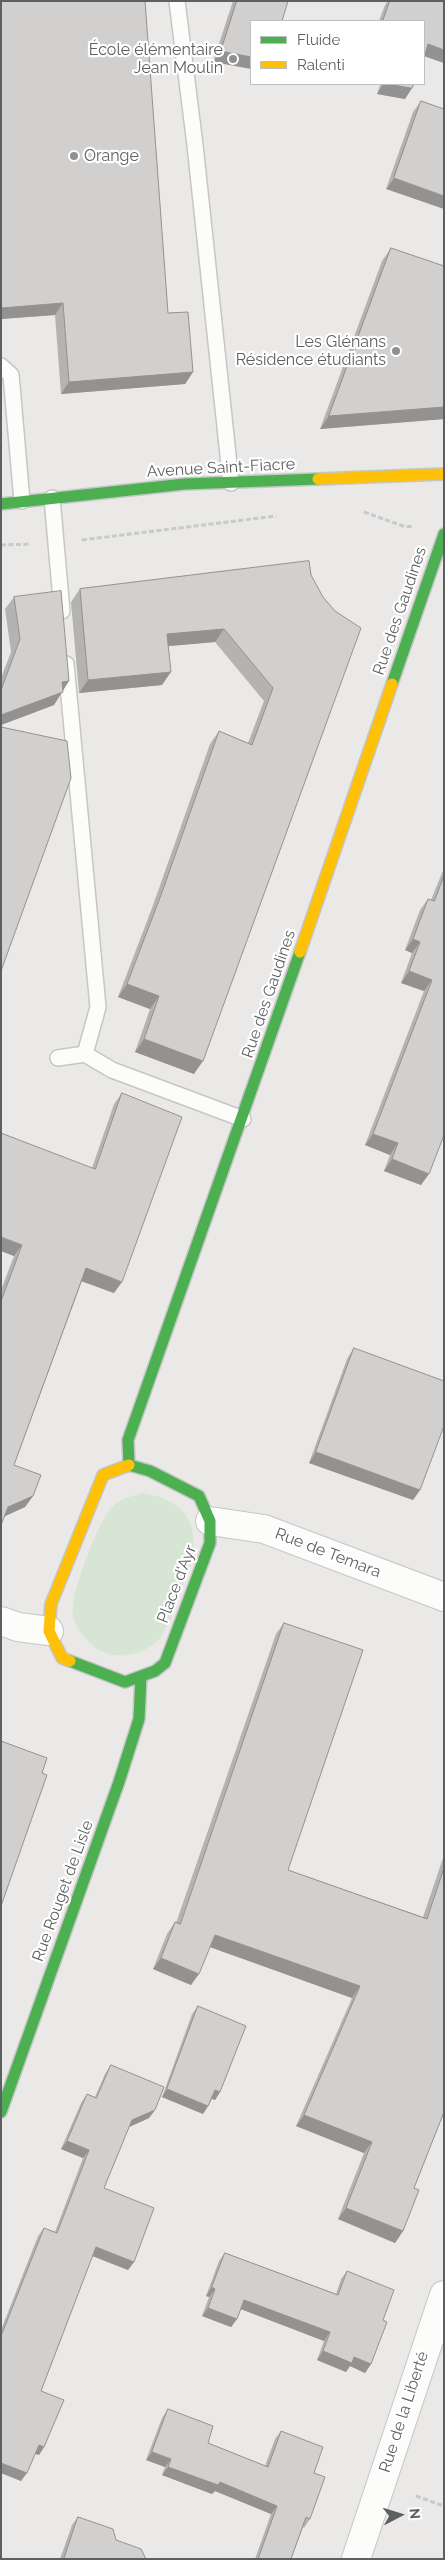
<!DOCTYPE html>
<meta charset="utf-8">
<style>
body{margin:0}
#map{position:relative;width:445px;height:2560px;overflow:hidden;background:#ebe9e7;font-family:Raleway,sans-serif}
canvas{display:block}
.frame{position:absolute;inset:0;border:2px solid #5d6063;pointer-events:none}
.legend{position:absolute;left:250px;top:20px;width:175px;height:65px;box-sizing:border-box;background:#fff;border:1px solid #bebfc1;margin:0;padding:6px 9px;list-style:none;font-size:15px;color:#5d6063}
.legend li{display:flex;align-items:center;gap:10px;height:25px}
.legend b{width:25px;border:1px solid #bebfc1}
.north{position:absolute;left:375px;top:2490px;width:50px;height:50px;-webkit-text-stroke:4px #fff;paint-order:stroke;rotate:85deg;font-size:14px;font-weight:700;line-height:20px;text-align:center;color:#5d6063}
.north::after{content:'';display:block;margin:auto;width:18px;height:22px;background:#5d6063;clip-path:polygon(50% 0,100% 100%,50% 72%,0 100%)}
</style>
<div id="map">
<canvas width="445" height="2560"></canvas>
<div class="frame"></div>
<ul class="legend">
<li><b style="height:6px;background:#4caf50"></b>Fluide</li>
<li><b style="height:6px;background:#ffc107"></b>Ralenti</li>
</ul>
<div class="north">N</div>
</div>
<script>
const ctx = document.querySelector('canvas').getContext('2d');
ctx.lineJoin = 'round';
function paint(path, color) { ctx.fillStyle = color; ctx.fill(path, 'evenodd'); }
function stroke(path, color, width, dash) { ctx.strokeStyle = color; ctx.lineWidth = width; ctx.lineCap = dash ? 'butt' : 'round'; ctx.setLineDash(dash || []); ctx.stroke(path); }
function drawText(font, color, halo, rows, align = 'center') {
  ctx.font = font + ' Raleway,sans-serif'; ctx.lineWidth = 4.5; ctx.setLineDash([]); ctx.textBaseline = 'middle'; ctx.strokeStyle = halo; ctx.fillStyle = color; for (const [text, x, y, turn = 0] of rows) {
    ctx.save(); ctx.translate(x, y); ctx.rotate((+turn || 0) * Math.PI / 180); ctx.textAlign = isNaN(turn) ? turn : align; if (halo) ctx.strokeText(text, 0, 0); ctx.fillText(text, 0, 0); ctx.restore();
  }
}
paint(new Path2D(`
 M 143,1493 C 178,1499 197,1515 193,1553 C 184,1578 176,1616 160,1638 C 152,1648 139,1653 127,1655 C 115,1657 100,1653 92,1645 C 83,1636 74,1627 73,1613 C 71,1592 98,1522 112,1507 C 121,1498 132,1496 143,1493 Z`), '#d7e5d4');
const lane = new Path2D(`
 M 177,1 L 195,145 L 231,483
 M 1,366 L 11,375 L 22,501
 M 52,498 L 62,611
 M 66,664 L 98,1007 L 85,1054 L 112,1070 L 243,1119
 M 58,1058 L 85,1054`);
const street = new Path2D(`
 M 210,1521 L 264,1529 L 444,1597
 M 1,1621 L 18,1627 L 49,1631
 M 356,2559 L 444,2295`);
const fast = new Path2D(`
 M 1,504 L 185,484 L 318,479
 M 392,684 L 444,534
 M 129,1465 L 128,1440 L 300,952
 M 70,1661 L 125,1682 L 155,1671 L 165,1663 L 210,1543 L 210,1521 L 199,1496 L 150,1471 L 129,1465
 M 1,2112 L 119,1782 L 139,1719 L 141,1677`);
const slow = new Path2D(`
 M 318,479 L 444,474
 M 300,952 L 392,684
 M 70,1661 L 62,1658 L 49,1631 L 51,1604 L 103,1475 L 129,1465`);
stroke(lane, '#c6c6c6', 18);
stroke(street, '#c6c6c6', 30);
stroke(fast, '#c5c6c6', 14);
stroke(slow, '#c5c6c6', 14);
stroke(new Path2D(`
 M 364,512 L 403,526 L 413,527
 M 82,540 L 276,516
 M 1,545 L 31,544
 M 416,2496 L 444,2506`), '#c6cac8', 3, [5, 2.5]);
stroke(lane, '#fcfcfb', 15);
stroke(street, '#fcfcfb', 28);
stroke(fast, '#4caf50', 11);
stroke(slow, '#ffc107', 11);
paint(new Path2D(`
 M 1,1 L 168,313 L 193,372 L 185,384 L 61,394 L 55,315 L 1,319 Z
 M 233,1 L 288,1 L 213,62 Z
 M 388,1 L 444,1 L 444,63 L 424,56 L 424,21 L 379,21 L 385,5 Z
 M 378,84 L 414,84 L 412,88 L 405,99 L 377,94 L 380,85 Z
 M 421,101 L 444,109 L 386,189 L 413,112 Z
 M 391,248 L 444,266 L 444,419 L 320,429 L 382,261 Z
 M 309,561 L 194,1074 L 135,1052 L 150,1009 L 118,997 L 152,908 L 210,744 L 219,731 L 248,743 L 264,701 L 215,642 L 168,646 L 162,685 L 79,693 L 71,602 L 80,589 Z
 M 14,597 L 63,690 L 54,705 L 1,725 L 1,678 L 11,652 L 5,609 Z
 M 444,868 L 444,1135 L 421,1185 L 384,1171 L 390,1155 L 365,1145 L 424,991 L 401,983 L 412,953 L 405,950 L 420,910 L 428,899 L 431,900 Z
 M 122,1093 L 114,1293 L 82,1281 L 14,1465 L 33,1496 L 25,1507 L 5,1516 L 1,1525 L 1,1290 L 14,1256 L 1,1251 L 92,1168 L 114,1104 Z
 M 354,1348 L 420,1490 L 413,1500 L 309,1463 L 347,1359 Z
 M 284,1623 L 288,1870 L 423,1917 L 444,1855 L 444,2118 L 442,2117 L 414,2188 L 403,2231 L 395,2243 L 338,2219 L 364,2153 L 296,2126 L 352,1998 L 210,1947 L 191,1985 L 153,1969 L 167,1934 L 175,1922 L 176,1923 L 276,1634 Z
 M 198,2006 L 220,2092 L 215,2100 L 212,2099 L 208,2106 L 203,2114 L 162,2097 L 192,2014 Z
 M 111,2065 L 155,2110 L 149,2118 L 129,2127 L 104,2188 L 134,2262 L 128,2270 L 92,2256 L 41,2391 L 44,2447 L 39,2455 L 35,2454 L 21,2481 L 1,2473 L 1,2330 L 38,2236 L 44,2228 L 55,2232 L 83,2158 L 61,2149 L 81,2103 L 87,2094 L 95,2097 L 105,2074 Z
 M 225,2253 L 336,2294 L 341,2279 L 347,2271 L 383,2320 L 371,2364 L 365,2373 L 350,2366 L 346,2372 L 317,2360 L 324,2341 L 241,2309 L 237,2319 L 231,2327 L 202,2316 L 209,2297 L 206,2296 L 219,2261 Z
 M 168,2409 L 208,2443 L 265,2466 L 275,2439 L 281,2431 L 314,2473 L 310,2519 L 304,2528 L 303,2527 L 291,2559 L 255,2559 L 271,2514 L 215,2491 L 212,2494 L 162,2475 L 165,2467 L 146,2460 L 162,2418 Z
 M 78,2517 L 116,2540 L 146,2559 L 60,2559 L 72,2525 Z`), '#b5b3b2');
paint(new Path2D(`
 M 428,44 L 444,50 L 444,63 L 424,56 Z
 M 221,51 L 251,57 L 251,69 L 213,62 Z
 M 383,84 L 388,84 L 412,88 L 405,99 L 377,94 Z
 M 394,178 L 444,196 L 444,209 L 386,189 Z
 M 63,303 L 55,315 L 1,319 L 1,308 Z
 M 193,372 L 185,384 L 61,394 L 69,382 Z
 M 444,407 L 444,419 L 320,429 L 329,416 Z
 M 224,629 L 215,642 L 158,647 L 167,634 Z
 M 171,672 L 162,685 L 79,693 L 88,680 Z
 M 69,681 L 54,705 L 1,725 L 1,715 L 62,682 Z
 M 413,939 L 420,942 L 412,953 L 405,950 Z
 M 409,971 L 432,980 L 424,991 L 401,983 Z
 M 127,984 L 159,996 L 150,1009 L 118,997 Z
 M 144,1039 L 203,1061 L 194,1074 L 135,1052 Z
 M 373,1134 L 398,1143 L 390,1155 L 365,1145 Z
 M 392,1159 L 429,1174 L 421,1185 L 384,1171 Z
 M 1,1237 L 22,1245 L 14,1256 L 1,1251 Z
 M 86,1268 L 122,1282 L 114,1293 L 78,1280 Z
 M 316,1452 L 420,1490 L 413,1500 L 309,1463 Z
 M 33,1496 L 25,1507 L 1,1518 L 8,1507 Z
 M 215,1935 L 360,1986 L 352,1998 L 207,1946 Z
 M 161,1958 L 199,1974 L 191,1985 L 153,1969 Z
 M 167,2089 L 208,2106 L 203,2114 L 162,2097 Z
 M 215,2090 L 220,2092 L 215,2100 L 210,2098 Z
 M 155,2110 L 149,2118 L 127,2128 L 132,2120 Z
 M 304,2115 L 372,2142 L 364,2153 L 296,2126 Z
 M 67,2141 L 89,2150 L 83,2158 L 61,2149 Z
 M 346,2208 L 403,2231 L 395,2243 L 338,2219 Z
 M 96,2247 L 134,2262 L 128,2270 L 90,2255 Z
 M 212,2287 L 215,2289 L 209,2297 L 206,2296 Z
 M 244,2300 L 330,2332 L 324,2341 L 238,2308 Z
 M 208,2308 L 237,2319 L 231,2327 L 202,2316 Z
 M 323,2351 L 354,2357 L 371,2364 L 365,2373 L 350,2366 L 346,2372 L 317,2360 Z
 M 39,2445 L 44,2447 L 39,2455 L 33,2453 Z
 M 152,2452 L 171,2459 L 165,2467 L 146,2460 Z
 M 1,2463 L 27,2473 L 21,2481 L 1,2473 Z
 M 168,2467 L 220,2482 L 277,2506 L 271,2514 L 215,2491 L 212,2494 L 162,2475 Z`), '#939291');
const building = new Path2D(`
 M 1,1 L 145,1 L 168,313 L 188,312 L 193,372 L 69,382 L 63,303 L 1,308 Z
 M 237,1 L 288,1 L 282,21 L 251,21 L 251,57 L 221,51 Z
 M 390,1 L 444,1 L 444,50 L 428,44 L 424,57 L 424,21 L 383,21 Z
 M 388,84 L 414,84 L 412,88 Z
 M 421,101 L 444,109 L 444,196 L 394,178 Z
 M 391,248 L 444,266 L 444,407 L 329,416 Z
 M 309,561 L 311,575 L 323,597 L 335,611 L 361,628 L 203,1061 L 144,1039 L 159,996 L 127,984 L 161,895 L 219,731 L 252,745 L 273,688 L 224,629 L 167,634 L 171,672 L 88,680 L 80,589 Z
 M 61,591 L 69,681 L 62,682 L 63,692 L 1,715 L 1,690 L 20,639 L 14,597 Z
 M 1,727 L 67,741 L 71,778 L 1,971 Z
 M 444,876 L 444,1135 L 429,1174 L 392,1159 L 398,1143 L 373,1134 L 432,980 L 409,971 L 420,942 L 413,939 L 428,899 L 434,901 Z
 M 122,1093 L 182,1117 L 122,1282 L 86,1268 L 14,1465 L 41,1475 L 33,1496 L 8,1507 L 1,1525 L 1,1301 L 22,1245 L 1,1237 L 1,1133 L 95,1169 Z
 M 354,1348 L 444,1381 L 444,1426 L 420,1490 L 316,1452 Z
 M 284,1623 L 363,1650 L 288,1870 L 427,1919 L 444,1868 L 444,2112 L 414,2188 L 419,2190 L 403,2231 L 346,2208 L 372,2142 L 304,2115 L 360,1986 L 215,1935 L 199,1974 L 161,1958 L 175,1922 L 180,1924 Z
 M 1,1741 L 47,1758 L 42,1773 L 47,1775 L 1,1906 Z
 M 198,2006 L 246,2026 L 220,2092 L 215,2090 L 208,2106 L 167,2089 Z
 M 111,2065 L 164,2087 L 155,2110 L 132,2120 L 104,2188 L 154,2208 L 134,2262 L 96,2247 L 41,2391 L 64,2400 L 44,2447 L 39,2445 L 27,2473 L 1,2463 L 1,2336 L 44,2228 L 57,2233 L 89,2150 L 67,2141 L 87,2094 L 96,2098 Z
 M 225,2253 L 338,2295 L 347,2271 L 394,2290 L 383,2320 L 387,2322 L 371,2364 L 354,2357 L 352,2363 L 323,2351 L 330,2332 L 244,2300 L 237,2319 L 208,2308 L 215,2289 L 212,2287 Z
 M 168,2409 L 213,2426 L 208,2443 L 268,2467 L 281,2431 L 323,2447 L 314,2473 L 325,2477 L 310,2519 L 306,2517 L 291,2559 L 258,2559 L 277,2506 L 220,2482 L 218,2485 L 168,2467 L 171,2459 L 152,2452 Z
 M 78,2517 L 113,2529 L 116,2540 L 141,2549 L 146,2559 L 64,2559 Z`);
paint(building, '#d2d0cf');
stroke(building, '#939291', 1);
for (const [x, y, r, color] of [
 [233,59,5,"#8f9091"],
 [74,156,5,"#8f9091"],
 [396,351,5,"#8f9091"]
]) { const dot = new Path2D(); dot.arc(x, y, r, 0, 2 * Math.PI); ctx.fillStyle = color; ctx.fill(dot); stroke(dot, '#fff', 2); }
drawText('16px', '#5d6063', '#fff', [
 ["École élémentaire",223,50],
 ["Jean Moulin",223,68],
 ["Orange",84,156,"left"],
 ["Les Glénans",386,342],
 ["Résidence étudiants",386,360]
], 'right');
drawText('16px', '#5d6063', '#fff', [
 ["Avenue Saint-Fiacre",221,468,-3],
 ["Rue des Gaudines",400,611,-71],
 ["Rue des Gaudines",269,994,-71],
 ["Rue de Temara",328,1553,21],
 ["Place d'Ayr",177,1584,-69],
 ["Rue Rouget de Lisle",63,1891,-70],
 ["Rue de la Liberté",404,2412,-72]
]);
</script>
